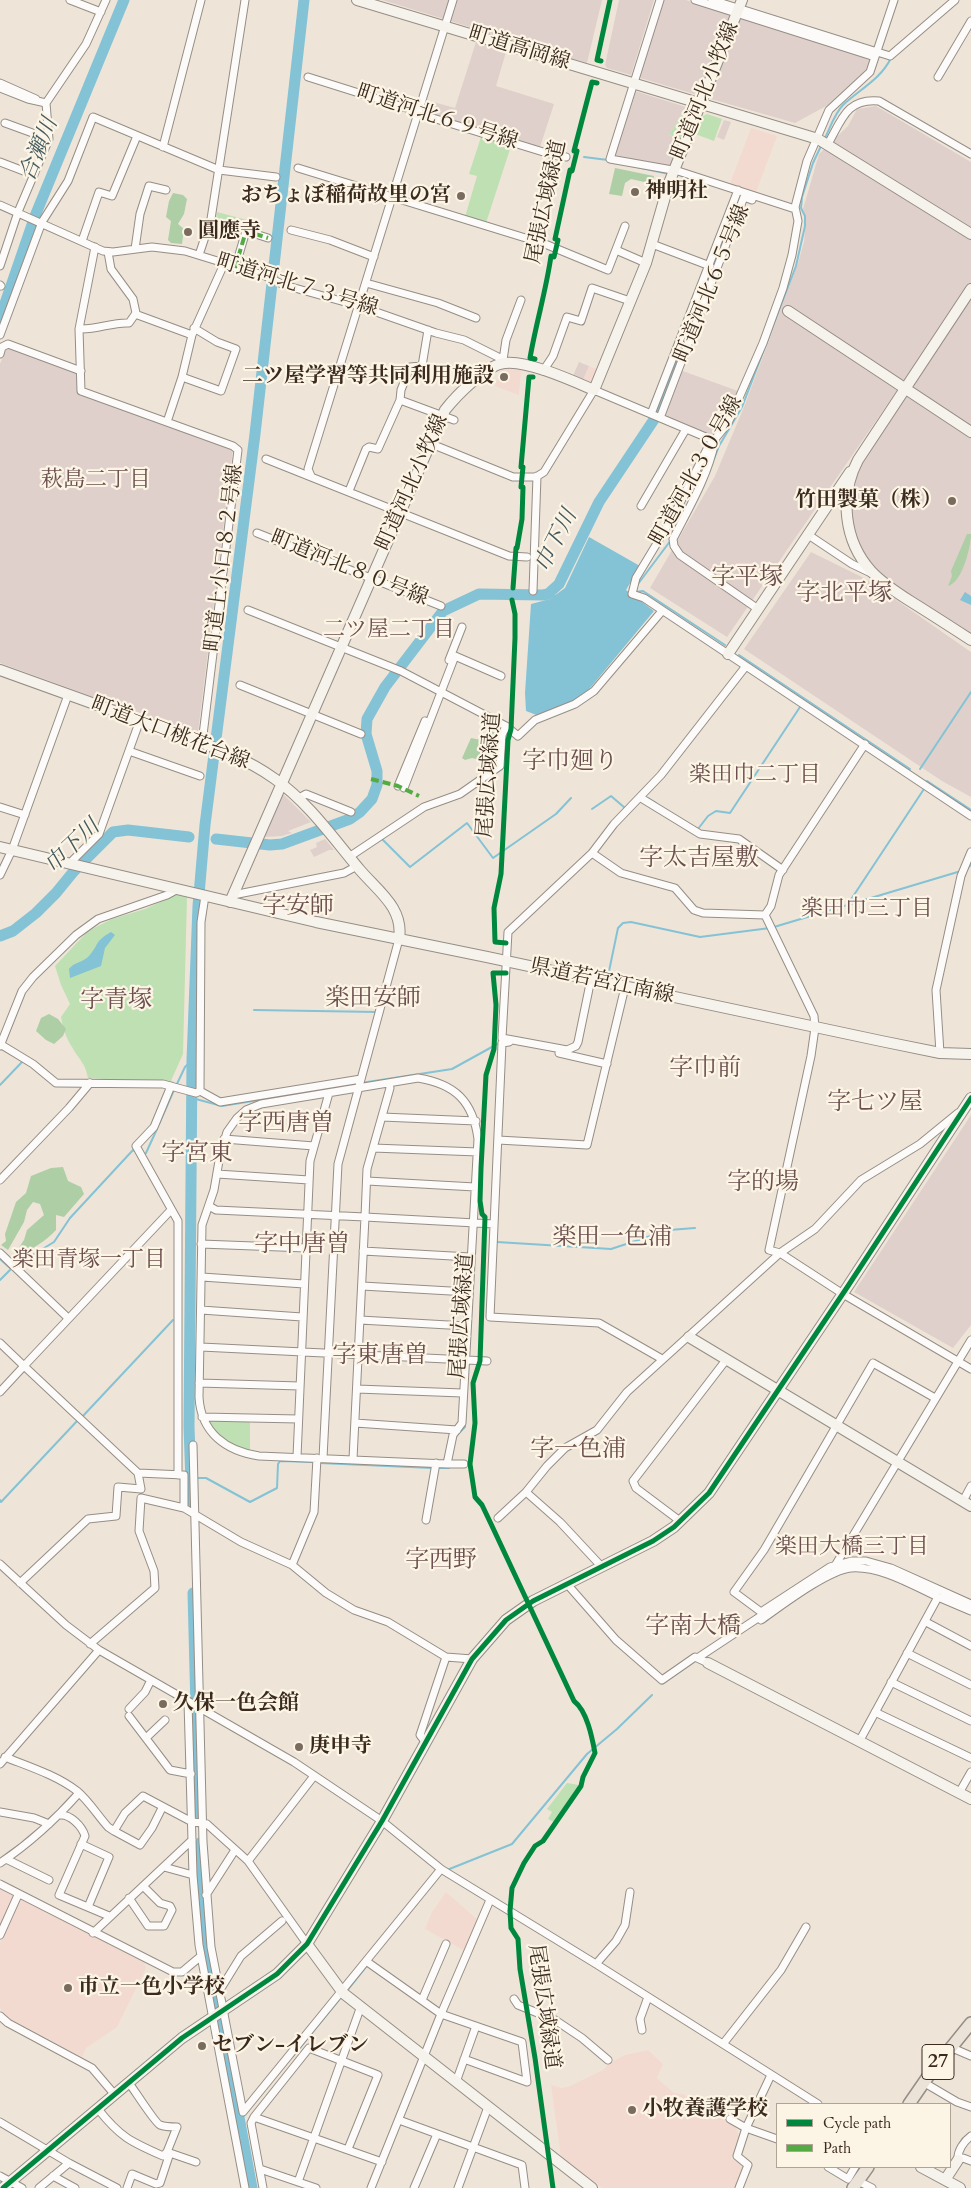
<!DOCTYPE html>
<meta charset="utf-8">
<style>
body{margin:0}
#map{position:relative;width:971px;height:2188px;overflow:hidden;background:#eee5d8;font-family:Cardo,serif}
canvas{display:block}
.legend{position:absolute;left:776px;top:2103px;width:175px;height:65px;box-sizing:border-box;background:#fcf5e5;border:1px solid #afa495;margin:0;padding:6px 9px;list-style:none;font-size:15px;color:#3b2a1e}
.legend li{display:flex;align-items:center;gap:10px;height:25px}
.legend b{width:25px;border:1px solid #afa495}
</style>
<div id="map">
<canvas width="971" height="2188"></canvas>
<ul class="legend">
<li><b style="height:6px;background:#00873e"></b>Cycle path</li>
<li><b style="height:6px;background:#55ab43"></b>Path</li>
</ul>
</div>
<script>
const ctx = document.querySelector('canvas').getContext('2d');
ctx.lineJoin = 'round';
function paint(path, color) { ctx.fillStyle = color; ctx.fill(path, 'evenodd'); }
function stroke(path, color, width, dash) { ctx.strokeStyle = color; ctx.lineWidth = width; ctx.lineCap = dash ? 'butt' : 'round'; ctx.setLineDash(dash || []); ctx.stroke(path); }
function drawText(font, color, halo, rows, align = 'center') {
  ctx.font = font + ' Cardo,"Noto Serif JP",serif'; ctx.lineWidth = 4.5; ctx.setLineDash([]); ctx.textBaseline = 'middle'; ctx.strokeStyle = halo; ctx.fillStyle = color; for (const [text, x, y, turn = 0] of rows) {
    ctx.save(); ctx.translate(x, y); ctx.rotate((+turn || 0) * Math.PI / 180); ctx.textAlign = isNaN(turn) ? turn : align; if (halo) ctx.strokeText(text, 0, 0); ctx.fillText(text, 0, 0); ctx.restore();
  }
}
paint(new Path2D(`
 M 751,128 L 777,136 L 755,195 L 729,186 Z
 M 502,366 L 521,368 L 519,395 L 495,386 Z
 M 589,366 L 599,370 L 593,383 L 589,385 L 582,382 Z
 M 0,1887 L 15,1895 L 0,1929 Z
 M 446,1892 L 478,1920 L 466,1950 L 463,1950 L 425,1929 L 432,1912 Z
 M 20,1899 L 144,1962 L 146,1968 L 117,2027 L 86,2048 L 82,2057 L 3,2015 L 0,2007 L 0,1943 Z
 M 648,2050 L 663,2064 L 657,2078 L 674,2093 L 683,2094 L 735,2125 L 739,2136 L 731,2159 L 745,2164 L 736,2188 L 602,2188 L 561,2157 L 551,2085 L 562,2088 L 570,2086 L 603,2070 L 611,2062 L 625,2055 Z`), '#f3dad0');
paint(new Path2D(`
 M 382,0 L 602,0 L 587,63 Z
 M 619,0 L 654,0 L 631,75 L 607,68 L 605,65 Z
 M 661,0 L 686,0 L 733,15 L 703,89 L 694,94 L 637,77 Z
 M 739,16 L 872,57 L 867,72 L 828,105 L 795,123 L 711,99 L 710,92 Z
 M 476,42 L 506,52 L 496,86 L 554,104 L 540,147 L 423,111 L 426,100 L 455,108 Z
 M 635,91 L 686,107 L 669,135 L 685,139 L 671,171 L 613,158 Z
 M 876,106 L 971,162 L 971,283 L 727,637 L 650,588 L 715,476 L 744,407 L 798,263 L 804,242 L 806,217 L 803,209 L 819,154 L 848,126 L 857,109 Z
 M 724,120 L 731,122 L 724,140 L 717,137 Z
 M 971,289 L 971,640 L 890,588 L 852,540 L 849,483 Z
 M 7,347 L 76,373 L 78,394 L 233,449 L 198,732 L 195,734 L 0,663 L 0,364 Z
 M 579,362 L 589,366 L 582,382 L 572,378 Z
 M 680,370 L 738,391 L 726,421 L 715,439 L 663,415 Z
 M 811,552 L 866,579 L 971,652 L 971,797 L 942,781 L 744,649 Z
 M 284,795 L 311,822 L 288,831 L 292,833 L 282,836 L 264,837 L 280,796 Z
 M 325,839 L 334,850 L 329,850 L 314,857 L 310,850 L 317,847 L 316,843 Z
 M 971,1115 L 971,1325 L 953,1348 L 854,1292 Z`), '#dfd0cb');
paint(new Path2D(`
 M 686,107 L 694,117 L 685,139 L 669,135 Z
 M 707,114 L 722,119 L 714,141 L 698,135 L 693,136 L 700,118 Z
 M 481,137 L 511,146 L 486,223 L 465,217 L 477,176 L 469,174 Z
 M 217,212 L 247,220 L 244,229 L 216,218 Z
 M 178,894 L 187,897 L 183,1054 L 170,1083 L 88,1078 C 85,1062 79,1060 72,1047 C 66,1038 63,1028 61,1017 L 70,1004 L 61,985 L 55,966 L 88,931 L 112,919 L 145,909 Z
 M 209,1420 L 250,1421 L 250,1452 C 233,1446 215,1438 209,1420 Z
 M 567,1783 L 579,1785 L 554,1822 L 548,1819 L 552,1812 L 547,1809 Z`), '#bfe0b3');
paint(new Path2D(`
 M 615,168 L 654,176 L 653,184 L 631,179 L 625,183 L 622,196 L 609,194 Z
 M 173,193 L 183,195 L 187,199 L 184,214 L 178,224 L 184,229 L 182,244 L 171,243 L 168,240 L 171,221 L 166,217 L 169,201 Z
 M 967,534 L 971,534 C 971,545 963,582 948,586 L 952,576 L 951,571 Z
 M 491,730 C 499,735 499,745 497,753 L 483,761 L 472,758 L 465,760 L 462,758 L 471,738 L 481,740 Z
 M 49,1014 L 58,1019 L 66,1029 L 63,1036 L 54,1044 L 46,1040 L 36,1031 L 41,1018 Z
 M 63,1167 L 68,1181 L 81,1187 L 84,1194 L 64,1217 L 56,1215 L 56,1230 C 45,1242 33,1248 19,1256 L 16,1252 L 24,1240 L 27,1230 L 44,1215 L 40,1204 L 33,1202 L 27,1210 L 24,1222 L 8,1250 L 1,1245 L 6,1241 L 5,1234 L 16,1202 L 26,1193 L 31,1176 L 51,1168 Z`), '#aecea6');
paint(new Path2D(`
 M 589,537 L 640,566 L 626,590 L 654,611 L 581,699 L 539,716 L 526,711 L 525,693 L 531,604 L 550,599 L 565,588 Z
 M 965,592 L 971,596 L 971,605 L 960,600 Z
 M 111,932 L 115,935 L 105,948 L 101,966 L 70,978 L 69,969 C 74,962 84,962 89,956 C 100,943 94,942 111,932 Z`), '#84c2d5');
stroke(new Path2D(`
 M 824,140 C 830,129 834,114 843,105 C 859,90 881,79 891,58
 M 584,157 L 608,160
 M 632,166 L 669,174
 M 677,174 L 689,178
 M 714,459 L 719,446 L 742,407 L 796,266 L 805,226 L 805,216 L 801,208 L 802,197 L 813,163 L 821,146
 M 638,584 L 671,540
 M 635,592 L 643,591 L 725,645
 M 543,595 L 556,596
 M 739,655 L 910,769
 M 920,769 L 971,692
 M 927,781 L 971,810
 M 648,798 L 656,803
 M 592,809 L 611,796 L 625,808
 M 698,829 L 708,816 L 716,811 L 730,813 L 800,707
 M 383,840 L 410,867 L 467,823 L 493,858 L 556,814 L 571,798
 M 966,869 L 971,865
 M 848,904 L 924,789
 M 774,927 L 961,871
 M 608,976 L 618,928 L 623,923 L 631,922 L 700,937 L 770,928
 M 254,1010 L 377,1012
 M 361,1083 L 452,1069 L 501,1042
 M 0,1085 L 22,1062
 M 176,1086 L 185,1067 L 192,1060
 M 192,1098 L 222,1106 L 357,1084
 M 159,1124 L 174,1090
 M 143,1155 L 146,1153 L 157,1129
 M 497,1242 L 611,1249 L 669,1230 L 695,1228
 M 0,1259 L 11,1269
 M 16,1265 L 54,1242 L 70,1218 L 133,1150 L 137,1152
 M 0,1280 L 12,1268
 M 82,1417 L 173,1320
 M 456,1436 L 465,1427 L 465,1422
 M 320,1463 L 432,1468
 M 437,1468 L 449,1468 L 450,1465
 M 197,1478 L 206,1478 L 250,1502 L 277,1488 L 278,1464 L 280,1461 L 315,1462
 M 0,1500 L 1,1502 L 78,1420
 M 447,1870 L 512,1844 L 587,1754 L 617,1729 L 652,1695
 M 347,1991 L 366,1967
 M 293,2056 L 342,1996
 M 240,2121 L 245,2114`), '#84c2d5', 2);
stroke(new Path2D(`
 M 0,318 L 35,216 L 124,0
 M 216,839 L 270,845 L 282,844 L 350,819 L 360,812 L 372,799 L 377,785 L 377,771 L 366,734 L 367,719 L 385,687 L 443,611 L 479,594 L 543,595 L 548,594 L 559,584 L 599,502 L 655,418 L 741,195
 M 0,936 L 13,931 L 36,913 L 56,893 L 74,871 L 113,832 L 128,830 L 189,837
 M 192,1509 L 189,1427 L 192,1060 L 198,906 L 205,825 L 255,434 L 304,0
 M 193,1593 L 199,1822
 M 200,1843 L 206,1938 L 252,2188`), '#84c2d5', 11);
const street = new Path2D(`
 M 70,0 L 101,12
 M 660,0 L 610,159 L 678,171 L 795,209
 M 695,0 L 875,57
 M 712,0 L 890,56 L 955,0
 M 894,0 L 870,72 L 829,110 L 807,161 L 795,207 L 798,221 L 792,255 L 783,288 L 763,343 L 728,423 L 707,449 L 674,515 L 636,578 L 632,594 L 644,598 L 971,816
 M 308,77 L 419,112 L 423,115 L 553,155 L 566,157
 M 938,77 L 971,21
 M 0,83 L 36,99
 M 0,88 L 28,99 L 46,103
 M 5,123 L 49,139
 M 828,144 C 842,119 847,98 879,101 L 971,154
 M 163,147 L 201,0
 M 0,162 L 34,175
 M 298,168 L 545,244 L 608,270 L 625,226
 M 0,205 L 103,251 L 113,252 L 152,247 L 185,251 L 263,275 L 284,285 L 359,306 L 436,333 L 464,340 L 500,358 L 505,363
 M 291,230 L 330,240 L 374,257
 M 82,241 L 99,192 L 112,196 L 137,136
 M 652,244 L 710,266
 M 95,247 L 79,329 L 81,391 L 233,446 L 238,450 L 202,743
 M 135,249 L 140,214 L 149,186 L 166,190
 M 616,250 L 646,263
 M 199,255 L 211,219 L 245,0
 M 0,266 L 18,212 L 49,139 L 46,103 L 86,44 L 106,0
 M 235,268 L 246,231 L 268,238
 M 366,283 L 438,303 L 476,318
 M 0,285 L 1,286
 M 135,314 L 192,335
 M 79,329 C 97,330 112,322 129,323 L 136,313 L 133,299 L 111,269 L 108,252
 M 0,335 L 42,222 L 68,181 L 93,117 L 219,170 L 276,177
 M 0,354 L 2,347 L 8,344 L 81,371
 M 503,360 L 506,340 L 521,300
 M 543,371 L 553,356 L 567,317 L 581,321 L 592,288 L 630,301
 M 182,377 L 221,391 L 236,349 L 217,342 L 194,328
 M 400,400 L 454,420
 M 651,414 L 738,190
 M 660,418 L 744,197 L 752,200
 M 167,422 L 182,377 L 192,335 L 224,264
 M 429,443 L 513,477 L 536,477 L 544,472 L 594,390 L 715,441 C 708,476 689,508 673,539 L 674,546 L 680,555 L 758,609
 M 266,459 L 509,556 L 527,557
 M 311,476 L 308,469 L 453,0
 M 349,491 L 366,449 L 369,447 L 378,449 L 400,400 L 401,390 L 410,367 L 422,366 L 428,330
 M 641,506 L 686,429
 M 257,533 L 441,606
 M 807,534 L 852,564 L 873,574
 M 533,591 L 537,476
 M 248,610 L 401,671 L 506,726 L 518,736 L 535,720 L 575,704 L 594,691 L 662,611
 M 449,660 L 462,627
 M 240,685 L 361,734
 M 129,751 L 200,776
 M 398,786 L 425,721
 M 404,788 L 455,656 L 501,676
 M 299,798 L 306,794 L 351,812
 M 641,798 L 700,834 L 739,839 L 783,870
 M 0,807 L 25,815
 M 592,853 L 621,873 L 675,888 L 694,910 L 703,913 L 765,915
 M 349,857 L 424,807 L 460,794 L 500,766 L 502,735 L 506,726
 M 71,864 L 73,860 L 99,834 L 140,720
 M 0,875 L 12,850 L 68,695
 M 233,895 L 344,873 L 357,866
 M 765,915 L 814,1016 L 815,1028 L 811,1056 L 769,1250 L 780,1253 L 843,1294 L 971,1369
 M 765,915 L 771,906 L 779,875 L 865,744
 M 591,979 L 578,1042 L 576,1046 L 567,1050 L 502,1038 L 508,932 L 592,853 L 614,824 L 661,775 L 746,666
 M 509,1042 L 502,1043 L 490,1317 L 599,1323 L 662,1359
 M 0,1044 L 33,1064 L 56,1083 L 163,1084 L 196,1093 L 200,1091 L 220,1102 L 361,1079
 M 0,1046 L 22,991 L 33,977 L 76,935 L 98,919 L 167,895 L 178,889
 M 559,1053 L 607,1064
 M 940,1053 L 936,990 L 961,876 L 971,852
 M 418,1078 C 455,1084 473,1101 478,1139 L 462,1423 L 453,1435 L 447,1464 L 259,1456 C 226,1451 201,1433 199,1397 L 202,1225 L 214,1190 L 220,1155 L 227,1132 L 237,1118 L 246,1110 L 261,1104 Z
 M 389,1084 L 390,1088 L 367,1169 L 365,1217 L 494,1224
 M 171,1086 L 154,1127 L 136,1146 L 178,1221 L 178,1475
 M 200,1091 L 201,922 L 205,896
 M 382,1117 L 476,1121
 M 224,1139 L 314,1146
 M 498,1140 L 587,1145 L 625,987
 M 373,1148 L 478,1152
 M 217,1174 L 309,1180
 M 0,1180 L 69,1108 L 90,1083
 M 367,1181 L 475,1187
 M 209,1206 L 216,1210 L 365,1217 L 353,1459
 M 201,1244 L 306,1248
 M 363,1251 L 470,1257
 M 0,1253 L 68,1318
 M 202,1277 L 304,1284
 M 362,1286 L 468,1292
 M 201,1310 L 302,1317
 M 360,1320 L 466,1326
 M 0,1343 L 24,1366 L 0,1392
 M 201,1347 L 487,1361
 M 199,1383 L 300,1386
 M 357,1389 L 462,1393
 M 202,1417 L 298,1419
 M 355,1423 L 457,1430
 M 193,1445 L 203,1842 L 211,1947 L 243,2112 L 441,1869
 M 297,1457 L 310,1161 L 329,1093
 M 323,1458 L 338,1164 L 399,939
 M 447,1464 L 464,1464
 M 526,1492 L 560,1522 L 601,1566
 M 963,1501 L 971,1486
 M 184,1508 L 241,1542 L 292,1565 L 326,1593 L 354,1610 L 388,1622 L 446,1657 L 472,1659
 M 498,1518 L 526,1492 L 547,1466 L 565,1448 L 597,1430 L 627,1392 L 780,1253 L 815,1229 L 861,1180 L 920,1144 L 958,1113
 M 426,1520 L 436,1463
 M 680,1521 L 636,1488 L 633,1481 L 726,1360
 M 0,1564 L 66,1625 L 99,1650 L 294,1762 L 382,1821 L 441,1869 L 596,1964 L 818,2104
 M 836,1564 L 971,1340
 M 292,1565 L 314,1512 L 317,1458
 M 20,1583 L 88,1519 L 116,1516 L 118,1487 L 141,1489 L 138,1473 L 24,1366 L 171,1210
 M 567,1584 L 616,1640 L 662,1680 L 695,1657 L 708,1663
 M 761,1612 L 734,1592 L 764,1550 L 873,1363 L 935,1398
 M 761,1620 C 781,1606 828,1570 851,1568 C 881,1566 912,1585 938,1597
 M 926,1622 L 971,1646
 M 90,1644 L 155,1588 L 154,1571 L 139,1531 L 141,1498 L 184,1508 L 184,1475 L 138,1473
 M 907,1653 L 971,1685
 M 699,1657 L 764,1614 L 761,1612 L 830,1567 L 852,1561 L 866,1561 L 891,1568 L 971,1604
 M 891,1682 L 971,1721
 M 188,1702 L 193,1875 L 199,1945 L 245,2188
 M 129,1709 L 145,1692 L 151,1680
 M 875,1712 L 971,1758
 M 129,1716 L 170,1770 L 191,1774
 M 146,1738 L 165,1720
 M 860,1740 L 938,1597 L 971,1611
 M 426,1743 L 420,1735 L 446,1657
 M 5,1757 C 30,1767 56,1775 77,1791 C 89,1801 98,1816 108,1827 L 114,1831 L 125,1813 L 143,1796 L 192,1822 L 203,1823
 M 0,1764 L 99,1650
 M 959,1793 L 971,1772
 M 0,1812 L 34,1818 L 49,1824
 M 60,1815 C 70,1814 82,1826 85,1836 L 59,1895 L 109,1916
 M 207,1824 L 248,1861 L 307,1944
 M 114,1831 L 140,1845 L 152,1828 L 162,1808
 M 81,1844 L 109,1857 L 88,1907
 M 6,1859 L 49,1880
 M 248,1861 L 314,1776
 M 0,1863 C 30,1843 55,1820 79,1793
 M 164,1867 L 193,1875
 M 0,1884 L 173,1972 L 182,1972 L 201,1956
 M 206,1895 L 235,1850
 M 129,1898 L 148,1926 L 164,1926 L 172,1910 L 170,1906 L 160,1903 L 143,1886
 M 93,1933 L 192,1840
 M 0,1935 L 18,1895
 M 366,1961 L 441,2014 L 522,2042 L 527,2082 L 464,2059
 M 596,1964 L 616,1941 L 625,1925 L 630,1892
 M 220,1990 L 241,1956 L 282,1921
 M 514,1999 L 518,2005 L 555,2020 L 582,2038 L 608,2060
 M 422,2000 L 446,1944
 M 0,2016 L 8,2023 L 92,2068 L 115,2095
 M 642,2030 L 640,2019 L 648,1997
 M 723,2044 L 781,1970 L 806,1927
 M 950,2047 L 971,2056
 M 456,2082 L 476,2026
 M 923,2082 L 957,2102 L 971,2107
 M 98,2109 C 120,2137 131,2142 163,2156 L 167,2152 L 177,2127 C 172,2127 165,2127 160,2125 C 155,2123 135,2091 129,2083
 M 254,2117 L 382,2162
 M 730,2119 L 746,2128 L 777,2139
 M 399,2120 L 522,2165 L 525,2188
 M 0,2122 L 69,2163 L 39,2188
 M 971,2136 C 964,2141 957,2151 958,2160 L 963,2158 L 971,2161
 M 167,2152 L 196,2162
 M 69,2163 L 117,2188
 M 828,2167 L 848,2179 L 855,2167
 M 260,2169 L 316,2188
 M 0,2176 L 22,2188
 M 53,2176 L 75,2188
 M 858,2181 L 872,2188
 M 298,2182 L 361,2006
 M 127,2188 L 132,2174 L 156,2184 L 160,2183 L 169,2156 L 167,2152
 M 263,2188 L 251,2123 L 254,2117 L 309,2048 L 378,2075 L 348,2149
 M 371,2188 L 441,2014 L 490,1900
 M 414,2188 L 437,2134
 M 458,2188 L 488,2107
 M 739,2188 L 748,2165 L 737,2156 L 746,2128 L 771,2075`);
const secondary = new Path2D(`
 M 357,0 L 818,139 L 971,234
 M 971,289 L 858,460 C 839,496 844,541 871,571 C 882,583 896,592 910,601 C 931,614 951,627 971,640
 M 788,311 L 971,432
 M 728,654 L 850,472
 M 0,670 C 55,690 110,710 164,729 C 202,743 242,755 275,779 C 309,803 333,838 360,870 C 378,891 404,908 399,939
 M 0,847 L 316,922 L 487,957 L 881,1041 L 940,1053 L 971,1054
 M 230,902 L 445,410 C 456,396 487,364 505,363 C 527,360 573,381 594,390 L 646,263 L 669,183 L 742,0
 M 689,1337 L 971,1506
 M 708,1663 L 971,1799
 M 307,1944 L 343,1993 L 592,2188
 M 921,2167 L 960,2188
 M 945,2180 L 958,2160
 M 3,2188 L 182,2038 L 277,1974 L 307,1944 L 382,1821 L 472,1659 L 506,1620 L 533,1601 L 653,1541 L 674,1527 L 709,1493 L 848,1286 L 971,1098`);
const primary = new Path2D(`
 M 909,2104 L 929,2075 L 971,2023
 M 853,2188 L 868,2167`);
stroke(street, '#958e86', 9);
stroke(secondary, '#958e86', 12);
stroke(primary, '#958e86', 14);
stroke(street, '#fcfbf9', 7);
stroke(secondary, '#f6f2ec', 10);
stroke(primary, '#ece3d8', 11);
stroke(new Path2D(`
 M 235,268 L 246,231 L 268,238
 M 371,779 L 398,786 L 419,796`), '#55ab43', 4, [8, 4]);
stroke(new Path2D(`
 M 601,61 L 597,60 L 610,0
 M 535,359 L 530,358 C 536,323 546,291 551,256 L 554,257 L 558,240 L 555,239 L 570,170 L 572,171 L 577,151 L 574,151 L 592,82 L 597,83
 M 513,588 L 516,548 L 517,548 L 522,519 L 523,487 L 521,487 L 523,467 L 521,467 L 529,377 L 533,377
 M 506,943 L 495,942 L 494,908 L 501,874 L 508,740 L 511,729 L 515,638 L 515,614 L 512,600
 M 506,973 L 493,973 L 496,1005 L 494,1049 L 486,1075 L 481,1168 L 480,1201 L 482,1214 L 485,1217 L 480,1361 L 473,1383 L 475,1423 L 470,1464 L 475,1497 L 482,1505 L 492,1526 L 574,1701 C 587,1711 592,1737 595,1753 L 583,1777 L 581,1786 L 543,1841 L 535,1846 L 524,1863 L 512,1888 L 510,1911 L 511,1928 L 518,1939 L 520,1969 L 535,2058 L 553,2188
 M 3,2188 L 182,2038 L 277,1974 L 307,1944 L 382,1821 L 472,1659 L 506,1620 L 533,1601 L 653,1541 L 674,1527 L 709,1493 L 848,1286 L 971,1098`), '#00873e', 5);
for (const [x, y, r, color] of [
 [635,192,5,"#7a6b5f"],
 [461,196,5,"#7a6b5f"],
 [188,232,5,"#7a6b5f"],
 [504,377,5,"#7a6b5f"],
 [952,501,5,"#7a6b5f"],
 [163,1704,5,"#7a6b5f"],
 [299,1747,5,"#7a6b5f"],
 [68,1988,5,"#7a6b5f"],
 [202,2046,5,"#7a6b5f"],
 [632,2110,5,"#7a6b5f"]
]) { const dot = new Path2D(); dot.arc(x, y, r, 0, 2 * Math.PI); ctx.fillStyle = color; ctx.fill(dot); stroke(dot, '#fcf5e5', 2); }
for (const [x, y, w] of [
 [938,2062,32]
]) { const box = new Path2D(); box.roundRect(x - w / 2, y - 17.5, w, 35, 4); ctx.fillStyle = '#fcf5e5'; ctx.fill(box); stroke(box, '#3b2a1e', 1); }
drawText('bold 20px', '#3b2a1e', null, [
 ["27",938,2062]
]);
drawText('21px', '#3b2a1e', '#fcf5e5', [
 ["町道高岡線",519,49,17],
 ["町道河北小牧線",706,91,-68],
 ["町道河北６９号線",437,118,18],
 ["尾張広域緑道",547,202,-78],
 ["町道河北６５号線",713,284,-68],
 ["町道河北７３号線",297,286,17],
 ["町道河北３０号線",697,471,-61],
 ["町道河北小牧線",413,483,-66],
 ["町道上小口８２号線",225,558,-83],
 ["町道河北８０号線",349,569,22],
 ["町道大口桃花台線",170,734,21],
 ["尾張広域緑道",490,775,-86],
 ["県道若宮江南線",602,982,12],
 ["尾張広域緑道",463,1316,-86],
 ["尾張広域緑道",543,2007,82]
]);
drawText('bold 21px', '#3b2a1e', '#fcf5e5', [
 ["神明社",645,192],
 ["おちょぼ稲荷故里の宮",451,196,"right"],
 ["圓應寺",198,232],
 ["二ツ屋学習等共同利用施設",494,377,"right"],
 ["竹田製菓（株）",942,501,"right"],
 ["久保一色会館",173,1704],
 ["庚申寺",309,1747],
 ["市立一色小学校",78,1988],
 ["セブン-イレブン",212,2046],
 ["小牧養護学校",642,2110]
], 'left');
drawText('italic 22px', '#445a5e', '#fcf5e5', [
 ["合瀬川",40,150,-68],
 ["巾下川",557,541,-63],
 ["巾下川",73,847,-44]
]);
drawText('22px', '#6c4f4f', '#fcf5e5', [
 ["萩島二丁目",96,481],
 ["二ツ屋二丁目",389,631],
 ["楽田巾二丁目",755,776],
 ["楽田巾三丁目",867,910],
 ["楽田青塚一丁目",89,1261],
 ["楽田大橋三丁目",852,1548]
]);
drawText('24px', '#6c4f4f', '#fcf5e5', [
 ["字平塚",747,578],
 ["字北平塚",844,594],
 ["字巾廻り",570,762],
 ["字太吉屋敷",699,859],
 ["字安師",298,907],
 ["楽田安師",373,999],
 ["字青塚",116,1001],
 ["字巾前",705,1069],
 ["字七ツ屋",875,1103],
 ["字西唐曽",286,1124],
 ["字宮東",197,1154],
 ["字的場",763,1183],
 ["楽田一色浦",612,1238],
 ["字中唐曽",302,1245],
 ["字東唐曽",380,1356],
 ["字一色浦",578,1450],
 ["字西野",441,1561],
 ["字南大橋",693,1627]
]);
</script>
